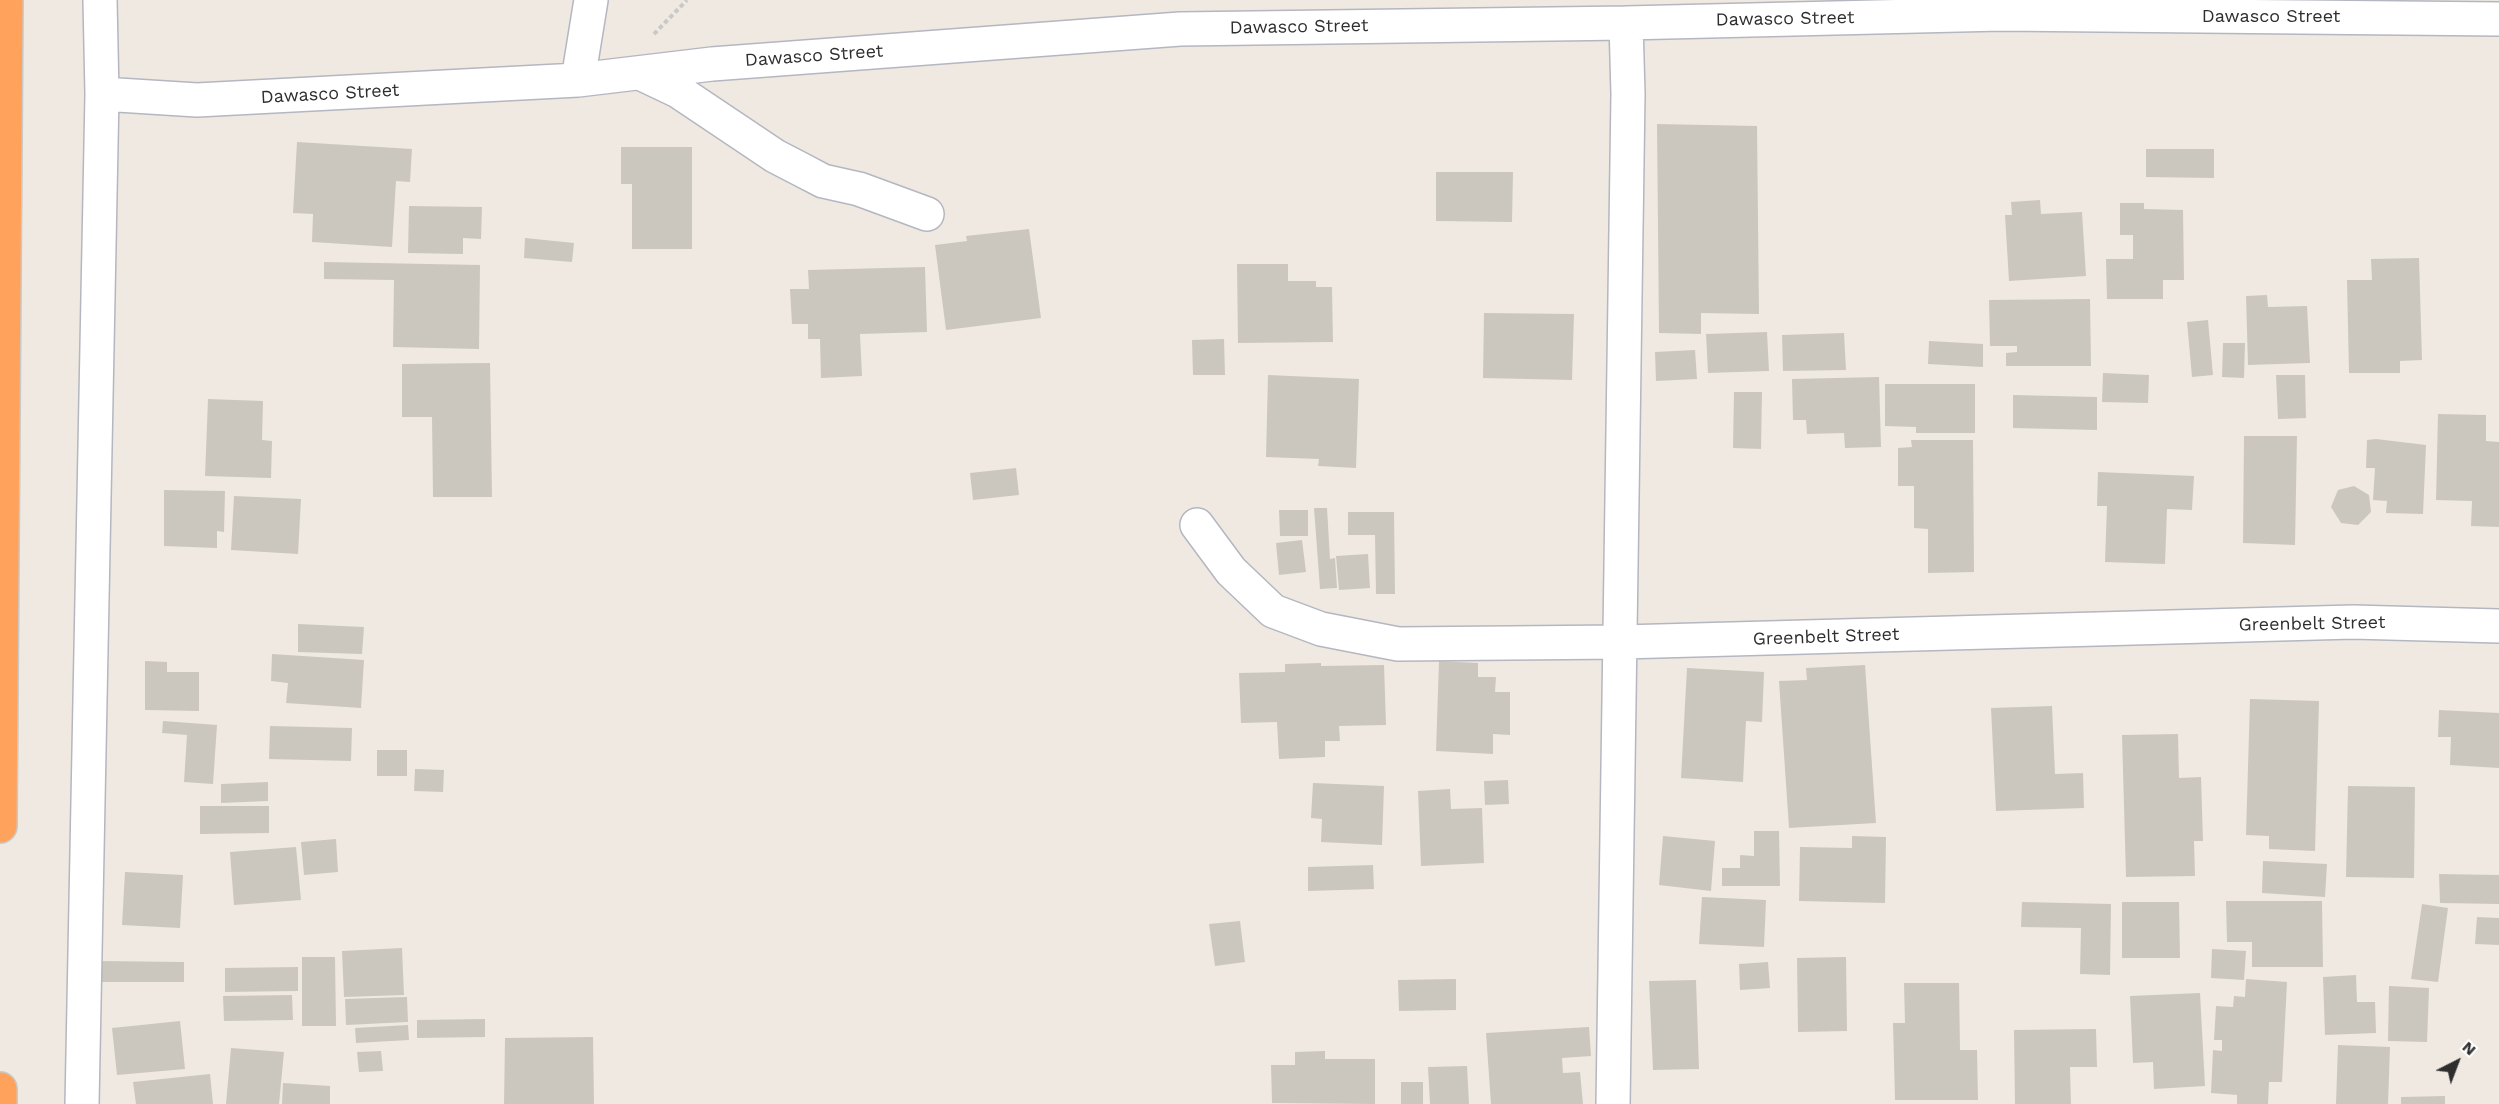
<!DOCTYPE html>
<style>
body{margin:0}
#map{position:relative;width:2499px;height:1104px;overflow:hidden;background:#efe9e1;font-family:"Work Sans",sans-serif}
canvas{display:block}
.north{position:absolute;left:2427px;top:1032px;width:60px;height:60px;-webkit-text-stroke:4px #fff;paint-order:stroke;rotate:42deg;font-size:16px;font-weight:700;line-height:24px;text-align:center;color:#2e2e2e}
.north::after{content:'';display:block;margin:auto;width:21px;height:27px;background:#2e2e2e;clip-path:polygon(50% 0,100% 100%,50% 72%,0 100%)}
</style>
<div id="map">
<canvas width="2499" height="1104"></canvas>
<div class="north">N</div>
</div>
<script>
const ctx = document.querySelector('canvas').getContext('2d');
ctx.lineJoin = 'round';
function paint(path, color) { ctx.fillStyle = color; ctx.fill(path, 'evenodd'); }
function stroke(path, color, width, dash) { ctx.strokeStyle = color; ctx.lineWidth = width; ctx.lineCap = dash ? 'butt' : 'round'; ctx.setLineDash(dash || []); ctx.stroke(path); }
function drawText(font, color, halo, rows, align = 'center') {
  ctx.font = font + ' "Work Sans",sans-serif'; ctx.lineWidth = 4.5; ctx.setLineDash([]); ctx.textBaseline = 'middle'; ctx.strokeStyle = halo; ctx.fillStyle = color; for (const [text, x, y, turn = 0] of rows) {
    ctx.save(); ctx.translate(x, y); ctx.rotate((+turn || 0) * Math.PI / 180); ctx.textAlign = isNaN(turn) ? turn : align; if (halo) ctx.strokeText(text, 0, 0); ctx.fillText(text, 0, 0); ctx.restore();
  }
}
paint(new Path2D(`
 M 1657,124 L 1757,126 L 1759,314 L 1701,313 L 1701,334 L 1659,333 Z
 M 297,142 L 412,149 L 410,182 L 396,181 L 392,247 L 312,242 L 313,214 L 293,213 Z
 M 621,147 L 692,147 L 692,249 L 632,249 L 632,184 L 621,184 Z
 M 2146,149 L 2214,149 L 2214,178 L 2146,177 Z
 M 1436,172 L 1513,172 L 1512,222 L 1436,221 Z
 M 2040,200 L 2041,214 L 2082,212 L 2086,276 L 2009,281 L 2005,215 L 2012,215 L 2011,202 Z
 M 2120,203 L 2144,203 L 2144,209 L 2183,210 L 2184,280 L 2163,280 L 2163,299 L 2107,299 L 2106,259 L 2133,259 L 2133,235 L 2120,235 Z
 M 409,206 L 482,207 L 481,239 L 463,238 L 463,254 L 408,253 Z
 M 1029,229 L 1041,318 L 946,330 L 935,245 L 967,241 L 966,236 Z
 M 525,238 L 574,243 L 572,262 L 524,258 Z
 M 2419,258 L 2422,360 L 2400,361 L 2400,373 L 2349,373 L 2347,280 L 2372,280 L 2371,259 Z
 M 324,262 L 480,265 L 479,349 L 393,347 L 394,280 L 324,279 Z
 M 1237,264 L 1288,264 L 1288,281 L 1316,281 L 1316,287 L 1332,287 L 1333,342 L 1238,343 Z
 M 925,267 L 927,332 L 860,334 L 862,376 L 821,378 L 820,339 L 808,339 L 808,324 L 792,324 L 790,289 L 809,289 L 808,270 Z
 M 2267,295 L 2268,307 L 2307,306 L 2310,363 L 2248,365 L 2246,296 Z
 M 2090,299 L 2091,366 L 2006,366 L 2006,353 L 2017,352 L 2017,346 L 1990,346 L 1989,300 Z
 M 1484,313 L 1574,314 L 1572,380 L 1483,378 Z
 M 2208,320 L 2213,375 L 2192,377 L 2187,322 Z
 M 1767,332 L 1769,371 L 1708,373 L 1706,334 Z
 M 1844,333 L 1846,370 L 1783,371 L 1782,335 Z
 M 1224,339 L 1225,375 L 1193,375 L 1192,340 Z
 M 1929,341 L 1983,344 L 1983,367 L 1928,364 Z
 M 2223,343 L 2245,343 L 2244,378 L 2222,377 Z
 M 1695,350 L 1697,379 L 1656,381 L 1655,352 Z
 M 490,363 L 492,497 L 433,497 L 432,417 L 402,417 L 402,364 Z
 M 2103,373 L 2149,375 L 2148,403 L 2102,402 Z
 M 1268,375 L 1359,379 L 1356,468 L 1318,466 L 1319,459 L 1266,457 Z
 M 2276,375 L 2305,375 L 2306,418 L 2278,419 Z
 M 1879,377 L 1881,447 L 1845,448 L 1844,433 L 1807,434 L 1806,420 L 1793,420 L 1792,379 Z
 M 1885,384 L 1975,384 L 1975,433 L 1916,433 L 1916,427 L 1885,426 Z
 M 1734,392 L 1762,392 L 1761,449 L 1733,448 Z
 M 2013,395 L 2097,397 L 2097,430 L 2013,428 Z
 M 208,399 L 263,401 L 262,440 L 272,441 L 271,478 L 205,476 Z
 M 2438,414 L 2486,415 L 2486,441 L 2499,442 L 2499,527 L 2471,526 L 2472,501 L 2436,500 Z
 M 2244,436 L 2297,436 L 2295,545 L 2243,543 Z
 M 2376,439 L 2426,445 L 2423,514 L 2386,513 L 2387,501 L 2373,500 L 2375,468 L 2366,468 L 2367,440 Z
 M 1911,440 L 1973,440 L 1974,572 L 1928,573 L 1928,529 L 1914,528 L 1914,486 L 1898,486 L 1898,448 L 1912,447 Z
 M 1016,468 L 1019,495 L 973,500 L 970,473 Z
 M 2098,472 L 2194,476 L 2192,510 L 2167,509 L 2165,564 L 2105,562 L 2107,506 L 2097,506 Z
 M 2354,486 L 2369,495 L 2371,512 L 2358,525 L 2341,523 L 2331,507 L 2338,490 Z
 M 164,490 L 225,491 L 224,532 L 217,531 L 217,548 L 164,546 Z
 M 234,496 L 301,499 L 298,554 L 231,550 Z
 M 1314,508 L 1327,508 L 1330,559 L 1335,558 L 1337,588 L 1320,589 Z
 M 1279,510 L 1308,510 L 1308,536 L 1280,536 Z
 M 1348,512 L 1394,512 L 1395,594 L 1376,594 L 1375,535 L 1348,535 Z
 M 1302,540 L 1306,572 L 1279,575 L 1276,543 Z
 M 1368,554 L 1370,588 L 1339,590 L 1336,556 Z
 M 298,624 L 364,627 L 362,654 L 298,652 Z
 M 272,654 L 364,660 L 361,708 L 286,703 L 288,683 L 271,681 Z
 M 145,661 L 167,662 L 167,672 L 199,672 L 199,711 L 145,710 Z
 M 1439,661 L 1478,663 L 1478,677 L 1496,677 L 1495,692 L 1510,692 L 1510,735 L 1493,734 L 1493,754 L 1436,751 Z
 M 1321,663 L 1321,666 L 1384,665 L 1386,725 L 1339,726 L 1340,741 L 1325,741 L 1325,757 L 1279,759 L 1277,722 L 1241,723 L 1239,673 L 1285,672 L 1285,664 Z
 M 1865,665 L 1876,823 L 1789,828 L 1779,681 L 1807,680 L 1806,668 Z
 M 1687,668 L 1764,672 L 1762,722 L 1746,721 L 1743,782 L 1681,778 Z
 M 2250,699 L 2319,701 L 2315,851 L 2269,849 L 2269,836 L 2246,835 Z
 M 2052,706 L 2055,774 L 2083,773 L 2084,808 L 1996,811 L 1991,708 Z
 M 2439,710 L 2499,713 L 2499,768 L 2450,765 L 2451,737 L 2438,737 Z
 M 163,721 L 217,725 L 213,784 L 184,782 L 187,735 L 162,733 Z
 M 270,726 L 352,728 L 351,761 L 269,759 Z
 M 2178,734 L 2179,778 L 2201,777 L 2203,841 L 2194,841 L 2195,876 L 2126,877 L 2122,735 Z
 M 377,750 L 407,750 L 407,776 L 377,776 Z
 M 415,769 L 444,770 L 443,792 L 414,791 Z
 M 1508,780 L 1509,804 L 1485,805 L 1484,781 Z
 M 268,782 L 268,801 L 221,803 L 221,784 Z
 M 1313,783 L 1384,786 L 1382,845 L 1321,842 L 1322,819 L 1311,818 Z
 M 2348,786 L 2415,787 L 2414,878 L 2346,877 Z
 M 1450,789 L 1451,809 L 1482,808 L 1484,863 L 1421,866 L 1418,791 Z
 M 200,806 L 269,806 L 269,833 L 200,834 Z
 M 1754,831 L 1779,831 L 1780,886 L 1722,886 L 1722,868 L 1740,868 L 1740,855 L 1754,856 Z
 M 1663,836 L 1715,841 L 1711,891 L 1659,885 Z
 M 1852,836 L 1886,837 L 1885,903 L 1799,901 L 1800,847 L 1852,848 Z
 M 336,839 L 338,872 L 304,875 L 301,842 Z
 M 296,847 L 301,900 L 234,905 L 230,852 Z
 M 2263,861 L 2327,864 L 2325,897 L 2262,893 Z
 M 1373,865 L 1374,889 L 1308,891 L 1308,867 Z
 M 125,872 L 183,875 L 180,928 L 122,925 Z
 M 2439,874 L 2499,875 L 2499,904 L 2440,903 Z
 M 1702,897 L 1766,900 L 1764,947 L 1699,944 Z
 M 2226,901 L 2322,901 L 2323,967 L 2252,967 L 2252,942 L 2227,942 Z
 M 2022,902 L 2111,904 L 2110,975 L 2080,974 L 2081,928 L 2021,927 Z
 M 2122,902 L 2179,902 L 2180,958 L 2122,958 Z
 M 2422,904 L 2448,908 L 2438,982 L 2411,979 Z
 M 2477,917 L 2499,918 L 2499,945 L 2475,944 Z
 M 1240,921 L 1245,962 L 1215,966 L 1209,924 Z
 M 402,948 L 404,995 L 344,997 L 342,951 Z
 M 2212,949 L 2246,951 L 2244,980 L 2211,978 Z
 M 302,957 L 335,957 L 336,1026 L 302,1026 Z
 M 1846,957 L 1847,1031 L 1798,1032 L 1797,958 Z
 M 99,961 L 184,962 L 184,982 L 99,982 Z
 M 1768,962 L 1770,988 L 1740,990 L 1739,964 Z
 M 298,967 L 298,991 L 225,992 L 225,968 Z
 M 2356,975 L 2357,1002 L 2375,1002 L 2376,1033 L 2325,1035 L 2323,977 Z
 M 1456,979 L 1456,1010 L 1399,1011 L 1398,980 Z
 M 2246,979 L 2287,982 L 2282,1082 L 2269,1082 L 2268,1104 L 2237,1104 L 2237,1095 L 2211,1093 L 2213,1050 L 2222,1051 L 2222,1040 L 2214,1040 L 2216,1006 L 2233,1007 L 2234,996 L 2245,997 Z
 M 1696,980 L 1699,1069 L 1653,1070 L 1649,981 Z
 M 1904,983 L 1959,983 L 1960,1050 L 1977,1050 L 1978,1100 L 1895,1100 L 1893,1023 L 1905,1023 Z
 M 2389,986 L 2429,988 L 2427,1042 L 2388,1041 Z
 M 2200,993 L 2205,1086 L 2154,1089 L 2153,1062 L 2133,1063 L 2130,996 Z
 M 292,995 L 293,1020 L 224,1021 L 223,996 Z
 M 407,997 L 408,1022 L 346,1025 L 345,999 Z
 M 485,1019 L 485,1037 L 417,1038 L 417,1020 Z
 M 180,1021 L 185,1069 L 117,1075 L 112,1028 Z
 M 408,1025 L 409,1040 L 356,1043 L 355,1028 Z
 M 1589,1027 L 1591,1056 L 1562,1058 L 1563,1073 L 1580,1072 L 1583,1104 L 1491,1104 L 1486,1033 Z
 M 2096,1029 L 2097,1067 L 2070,1067 L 2071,1104 L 2015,1104 L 2014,1030 Z
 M 593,1037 L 594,1104 L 504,1104 L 505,1038 Z
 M 2338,1045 L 2390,1047 L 2388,1104 L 2336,1104 Z
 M 231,1048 L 284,1052 L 279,1104 L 226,1104 Z
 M 381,1051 L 383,1071 L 359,1072 L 357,1052 Z
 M 1325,1051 L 1325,1059 L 1375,1059 L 1375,1104 L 1272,1103 L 1271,1065 L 1295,1065 L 1295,1052 Z
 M 1467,1066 L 1469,1104 L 1430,1104 L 1428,1067 Z
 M 210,1074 L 213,1104 L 136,1104 L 133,1082 Z
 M 1401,1082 L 1423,1082 L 1423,1104 L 1401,1104 Z
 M 283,1083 L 330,1086 L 330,1104 L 282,1104 Z
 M 2445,1096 L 2445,1104 L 2401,1104 L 2401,1097 Z`), '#cbc7bf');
const street = new Path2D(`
 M 640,73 L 678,91 L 775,156 L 802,170 L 823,181 L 859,189 L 927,214
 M 578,80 L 591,0
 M 102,94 L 197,100 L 578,80 L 712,64 L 1180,29 L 1626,23 L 2001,14 L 2499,19
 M 1197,525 L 1231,571 L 1273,611 L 1321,629 L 1398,644 L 1622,642 L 2353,622 L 2499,626
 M 82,1104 L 102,94 L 100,0
 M 1613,1104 L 1628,94 L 1626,23`);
const highway = new Path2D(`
 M 0,826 L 6,0
 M 0,1089 L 0,1104`);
stroke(street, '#b4b7c1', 36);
stroke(highway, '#c9c9c9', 36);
stroke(new Path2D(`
 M 654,34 L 687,0`), '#c9c9c9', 4, [4.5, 3]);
stroke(street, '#fff', 33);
stroke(highway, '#ffa35c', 33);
drawText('18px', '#2e2e2e', '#fff', [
 ["Dawasco Street",2271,17],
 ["Dawasco Street",1785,19,-1],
 ["Dawasco Street",1299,27,-1],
 ["Dawasco Street",814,56,-4],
 ["Dawasco Street",330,94,-3],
 ["Greenbelt Street",2312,624,-1],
 ["Greenbelt Street",1826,637,-2]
]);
</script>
